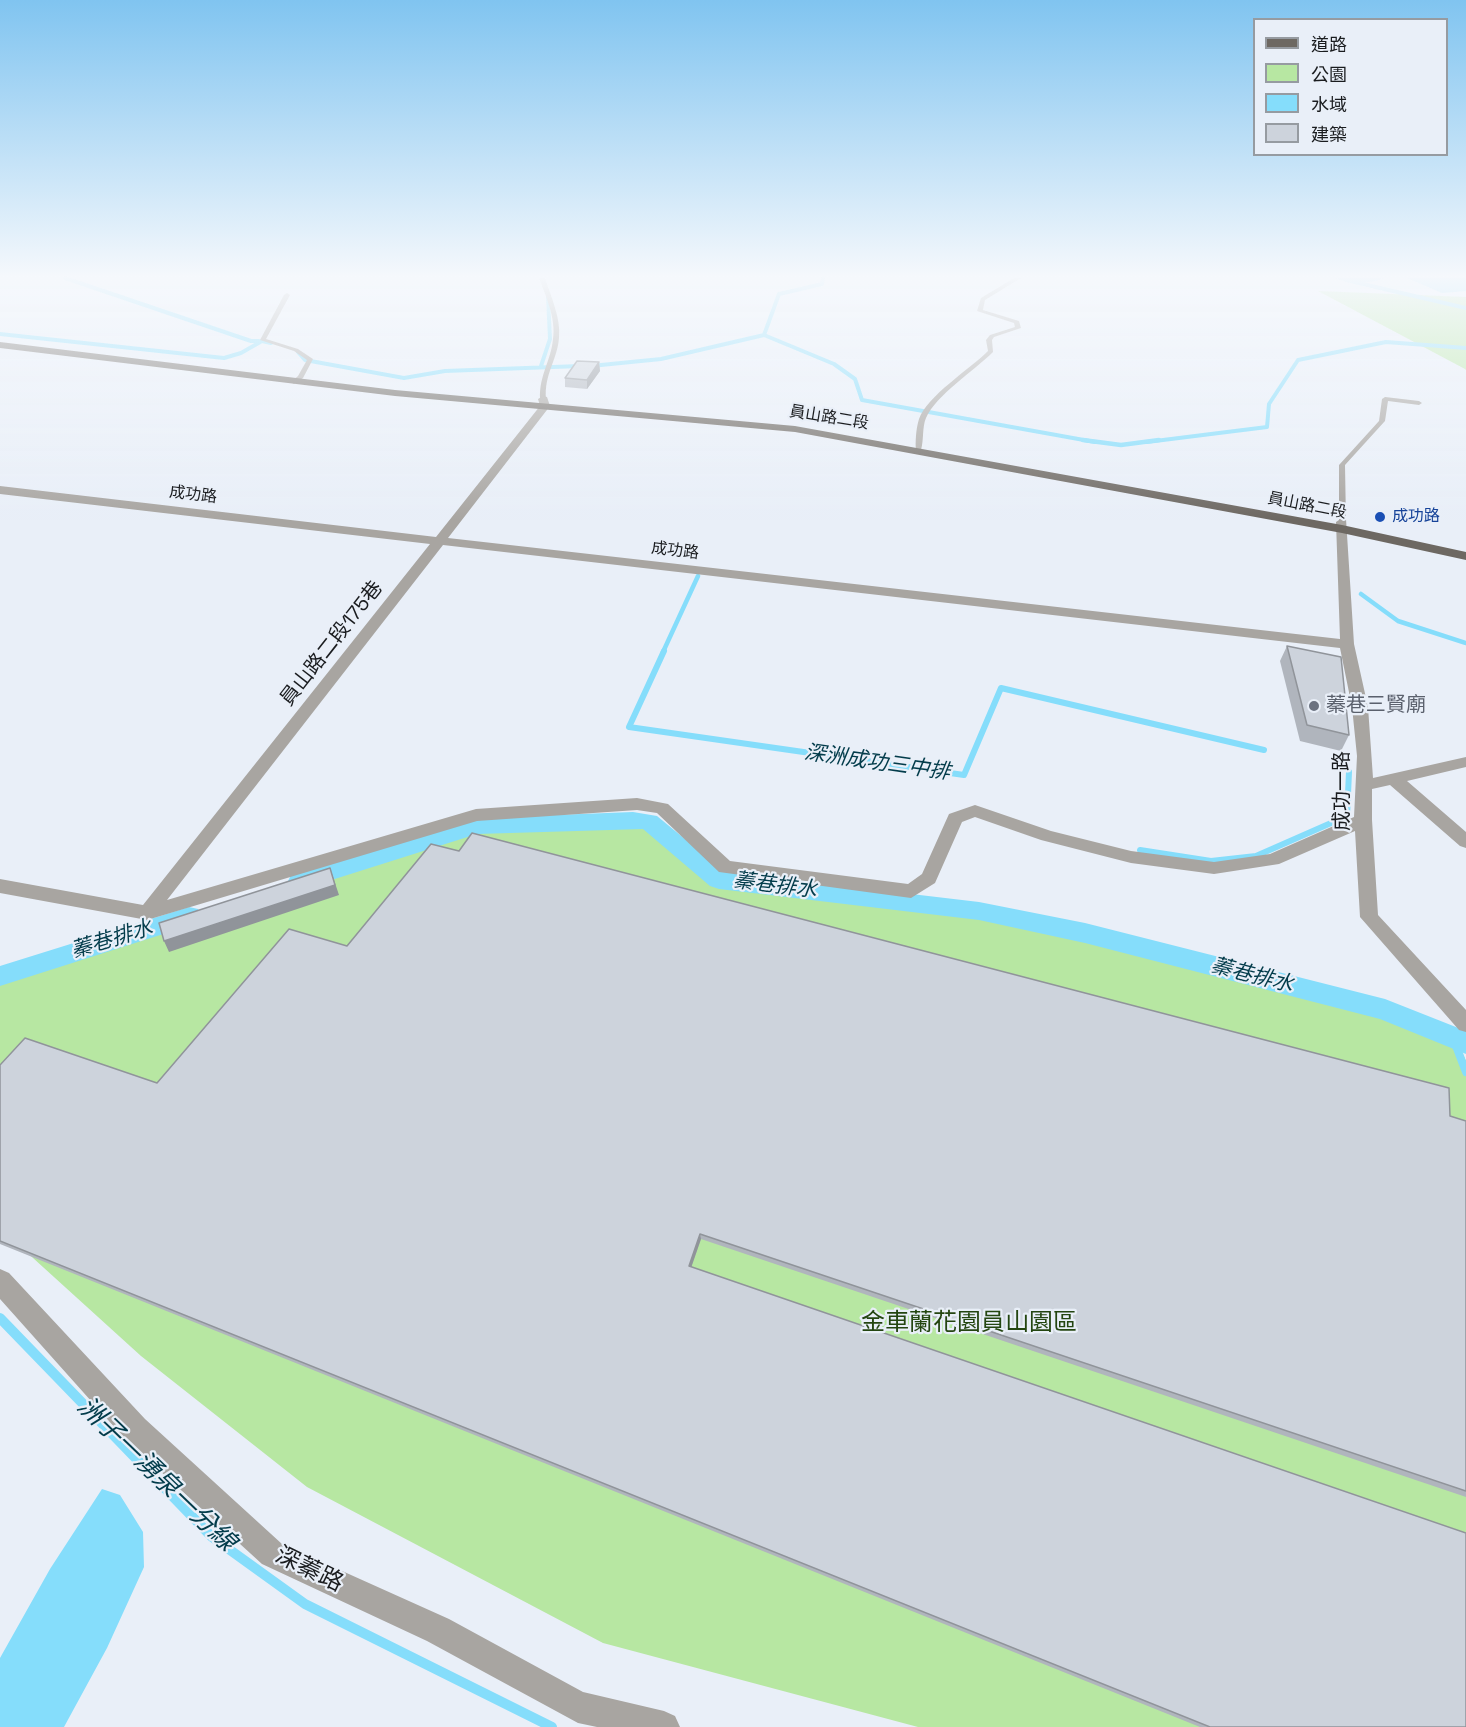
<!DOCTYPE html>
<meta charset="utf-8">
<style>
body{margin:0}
#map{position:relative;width:1466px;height:1727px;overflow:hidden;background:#e9eff8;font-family:"Space Grotesk","Noto Sans TC",sans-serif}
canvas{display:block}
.legend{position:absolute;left:1253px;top:18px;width:195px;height:138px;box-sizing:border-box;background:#e9eff8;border:2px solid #969ba1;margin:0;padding:8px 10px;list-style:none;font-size:18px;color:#1a1c1f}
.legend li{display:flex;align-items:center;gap:12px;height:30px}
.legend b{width:30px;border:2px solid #969ba1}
</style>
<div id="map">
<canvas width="1466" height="1727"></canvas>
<ul class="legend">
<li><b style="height:8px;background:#6d6862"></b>道路</li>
<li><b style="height:16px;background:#b7e7a2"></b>公園</li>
<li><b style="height:16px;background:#85ddfb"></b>水域</li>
<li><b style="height:16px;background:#cdd3dc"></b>建築</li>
</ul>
</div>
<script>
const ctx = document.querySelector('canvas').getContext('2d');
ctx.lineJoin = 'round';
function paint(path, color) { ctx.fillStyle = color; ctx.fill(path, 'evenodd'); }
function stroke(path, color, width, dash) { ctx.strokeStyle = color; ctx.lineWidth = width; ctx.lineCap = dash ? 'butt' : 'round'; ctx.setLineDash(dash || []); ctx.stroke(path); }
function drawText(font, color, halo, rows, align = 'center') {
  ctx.font = font + ' "Space Grotesk","Noto Sans TC",sans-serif'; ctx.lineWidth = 4.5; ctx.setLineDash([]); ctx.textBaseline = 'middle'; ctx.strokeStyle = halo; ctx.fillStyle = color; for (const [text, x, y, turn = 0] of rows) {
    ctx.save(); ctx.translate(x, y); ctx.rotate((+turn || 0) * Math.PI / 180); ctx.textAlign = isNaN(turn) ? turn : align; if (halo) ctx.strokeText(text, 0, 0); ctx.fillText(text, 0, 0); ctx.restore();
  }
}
paint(new Path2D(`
 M 1318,291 L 1466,297 L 1466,370 L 1465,369 Z
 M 644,826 L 707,880 L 1034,924 L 1377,1008 L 1461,1050 L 1466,1061 L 1466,1727 L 918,1727 L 603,1643 L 307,1487 L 141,1356 L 22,1248 L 0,1241 L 0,980 L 149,931 L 479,830 Z`), '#b7e7a2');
paint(new Path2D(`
 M 1407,278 L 1466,278 L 1466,291 L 1442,293 Z
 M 102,1489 L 120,1495 L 143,1532 L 144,1567 L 107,1648 L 64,1727 L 0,1727 L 0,1658 L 50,1569 Z`), '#85ddfb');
stroke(new Path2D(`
 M 65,278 L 251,341 L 259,341
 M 1346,280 L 1466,308
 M 0,334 L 224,358 L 241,353 L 262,341 L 271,343
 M 764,335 L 779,294 L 822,284 L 823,278
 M 298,352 L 305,360 L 404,378 L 445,371 L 580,366
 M 541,366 L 550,339 L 548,297
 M 591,366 L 661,359 L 764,335 L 834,364 L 855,379 L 862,400 L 1095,442
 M 1147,442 L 1267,427 L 1269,404 L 1298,360 L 1386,342 L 1466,348`), '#85ddfb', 4);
stroke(new Path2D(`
 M 1083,440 L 1121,445 L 1159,440
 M 1361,594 L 1398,621 L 1466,643
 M 663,652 L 698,576`), '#85ddfb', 4.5);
stroke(new Path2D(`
 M 664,651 L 629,727 L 964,775 L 1001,688 L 1264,750
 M 1140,850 L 1211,861 L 1256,856 L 1347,816 L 1349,772`), '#85ddfb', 6);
stroke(new Path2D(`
 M 1453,1038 L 1466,1072`), '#85ddfb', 8);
stroke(new Path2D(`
 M 0,1318 L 212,1537 L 305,1604 L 552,1727`), '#85ddfb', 10);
paint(new Path2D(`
 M 1336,278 L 1383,278 C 1374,284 1345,284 1336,278 Z
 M 633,812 L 657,816 L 725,872 L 979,902 L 1085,923 L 1385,999 L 1466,1031 L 1466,1054 L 1380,1019 L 1085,943 L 979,920 L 719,889 L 710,886 L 643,829 L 477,834 L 300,890 L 291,887 L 288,881 L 291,875 L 476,818 Z
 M 189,907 L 198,909 L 202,916 L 198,923 L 0,986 L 0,966 Z`), '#85ddfb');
paint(new Path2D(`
 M 539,278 L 545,278 C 551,297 561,318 559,338 C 557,361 544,374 546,399 L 543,401 L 540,399 C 539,375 551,361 553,339 C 556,318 546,297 539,278 Z
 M 1014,278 L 1021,278 L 985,300 L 983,310 L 1019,321 L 1021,328 L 994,337 L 992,340 L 993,352 C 975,370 936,395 926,418 C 922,427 924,440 921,450 L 916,451 C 915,443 916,428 919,419 C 927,396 970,369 988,351 L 986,340 L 990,335 L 1015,327 L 1014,323 L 977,311 L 981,298 Z
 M 287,293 L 290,295 L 266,339 L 298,349 L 313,359 L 303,378 L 294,384 L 291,382 L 298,376 L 307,360 L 294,351 L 260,340 L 284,295 Z
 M 1385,397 L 1419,401 L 1422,403 L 1419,405 L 1388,401 L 1385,421 L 1345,465 L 1346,522 L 1339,524 L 1339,465 L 1379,421 L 1382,399 Z`), '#a8a5a1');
paint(new Path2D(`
 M 543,396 L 547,397 L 550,406 L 448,538 L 1340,639 L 1336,522 L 1342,518 L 1346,519 L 1354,644 L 1368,707 L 1373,778 L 1466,757 L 1466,767 L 1407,781 L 1466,832 L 1466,848 L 1460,846 L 1390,785 L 1372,789 L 1372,820 L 1378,915 L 1466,1010 L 1466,1032 L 1459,1030 L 1360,917 L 1355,831 L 1279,864 L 1214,874 L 1131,863 L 1041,840 L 975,817 L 962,822 L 935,883 L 911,898 L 719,872 L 657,813 L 637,810 L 477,821 L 147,920 L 0,893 L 0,879 L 143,905 L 430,544 L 0,494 L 0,486 L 436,537 L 540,406 L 538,399 ZM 443,545 L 1340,648 L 1352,707 L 1357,756 L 1354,817 L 1270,854 L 1214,862 L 1131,851 L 1051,831 L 975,805 L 949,814 L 922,874 L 908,884 L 730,861 L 668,804 L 637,798 L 476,809 L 167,900 Z
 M 0,1269 L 9,1273 L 145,1419 L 282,1544 L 449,1619 L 583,1692 L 664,1711 L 675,1716 L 680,1727 L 597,1727 L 578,1723 L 427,1641 L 262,1564 L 125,1439 L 0,1299 Z`), '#a8a5a1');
paint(new Path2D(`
 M 0,342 L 395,390 L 795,426 L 1342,525 L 1466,552 L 1466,560 L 1342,533 L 795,432 L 395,396 L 0,348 Z`), '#6d6862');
paint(new Path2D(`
 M 599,362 L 600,371 L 587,389 L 565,387 L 565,378 Z
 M 1287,646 L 1349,735 L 1341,751 L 1300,741 L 1280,661 Z
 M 347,946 L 1450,1116 L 1466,1121 L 1466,1497 L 701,1239 L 691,1267 L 1466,1727 L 1200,1727 L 0,1244 L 0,1065 L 157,1083 Z`), '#b0b5bd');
paint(new Path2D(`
 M 599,362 L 600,371 L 587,389 L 587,380 Z
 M 330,868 L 339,895 L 169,952 L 164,941 Z
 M 700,1234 L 701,1239 L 690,1271 L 689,1266 Z`), '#90949a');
const building = new Path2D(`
 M 577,361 L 599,362 L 587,380 L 565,378 Z
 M 1287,646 L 1341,657 L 1349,735 L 1307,725 Z
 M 472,833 L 1449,1088 L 1450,1116 L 1466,1121 L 1466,1491 L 700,1234 L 689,1266 L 1466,1533 L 1466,1727 L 1210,1727 L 0,1241 L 0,1065 L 25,1038 L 157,1083 L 289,929 L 347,946 L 431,844 L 459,851 Z
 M 330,868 L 335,885 L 164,941 L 159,923 Z`);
paint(building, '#cdd3dc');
stroke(building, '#90949a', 1.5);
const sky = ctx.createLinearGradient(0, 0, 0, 520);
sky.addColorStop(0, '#80c4f0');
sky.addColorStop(0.53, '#f5f8fc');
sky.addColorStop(1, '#f5f8fc00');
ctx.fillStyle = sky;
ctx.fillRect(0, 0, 1466, 520);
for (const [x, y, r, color] of [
 [1380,517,6,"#1a4fb4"],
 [1314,706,6,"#6b7280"]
]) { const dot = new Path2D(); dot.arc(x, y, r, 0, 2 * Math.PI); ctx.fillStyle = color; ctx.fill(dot); stroke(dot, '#e9eff8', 2); }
drawText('16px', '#1a1c1f', '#e9eff8', [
 ["員山路二段",829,418,9],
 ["成功路",193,495,7],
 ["員山路二段",1307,506,11],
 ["成功路",675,551,7]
]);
drawText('16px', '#164399', '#e9eff8', [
 ["成功路",1392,517]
], 'left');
drawText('20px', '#1a1c1f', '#e9eff8', [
 ["員山路二段175巷",332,644,-52],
 ["成功一路",1343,791,-90]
]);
drawText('20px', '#5b616d', '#e9eff8', [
 ["蓁巷三賢廟",1326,706]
], 'left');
drawText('italic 21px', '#033c4b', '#e9eff8', [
 ["深洲成功三中排",877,763,8],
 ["蓁巷排水",775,886,7],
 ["蓁巷排水",112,940,-17],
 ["蓁巷排水",1252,976,14]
]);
drawText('24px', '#244611', '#e9eff8', [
 ["金車蘭花園員山園區",969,1323]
]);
drawText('24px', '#1a1c1f', '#e9eff8', [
 ["深蓁路",309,1570,26]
]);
drawText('italic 26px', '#033c4b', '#e9eff8', [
 ["洲子一湧泉一分線",156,1475,44]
]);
</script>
